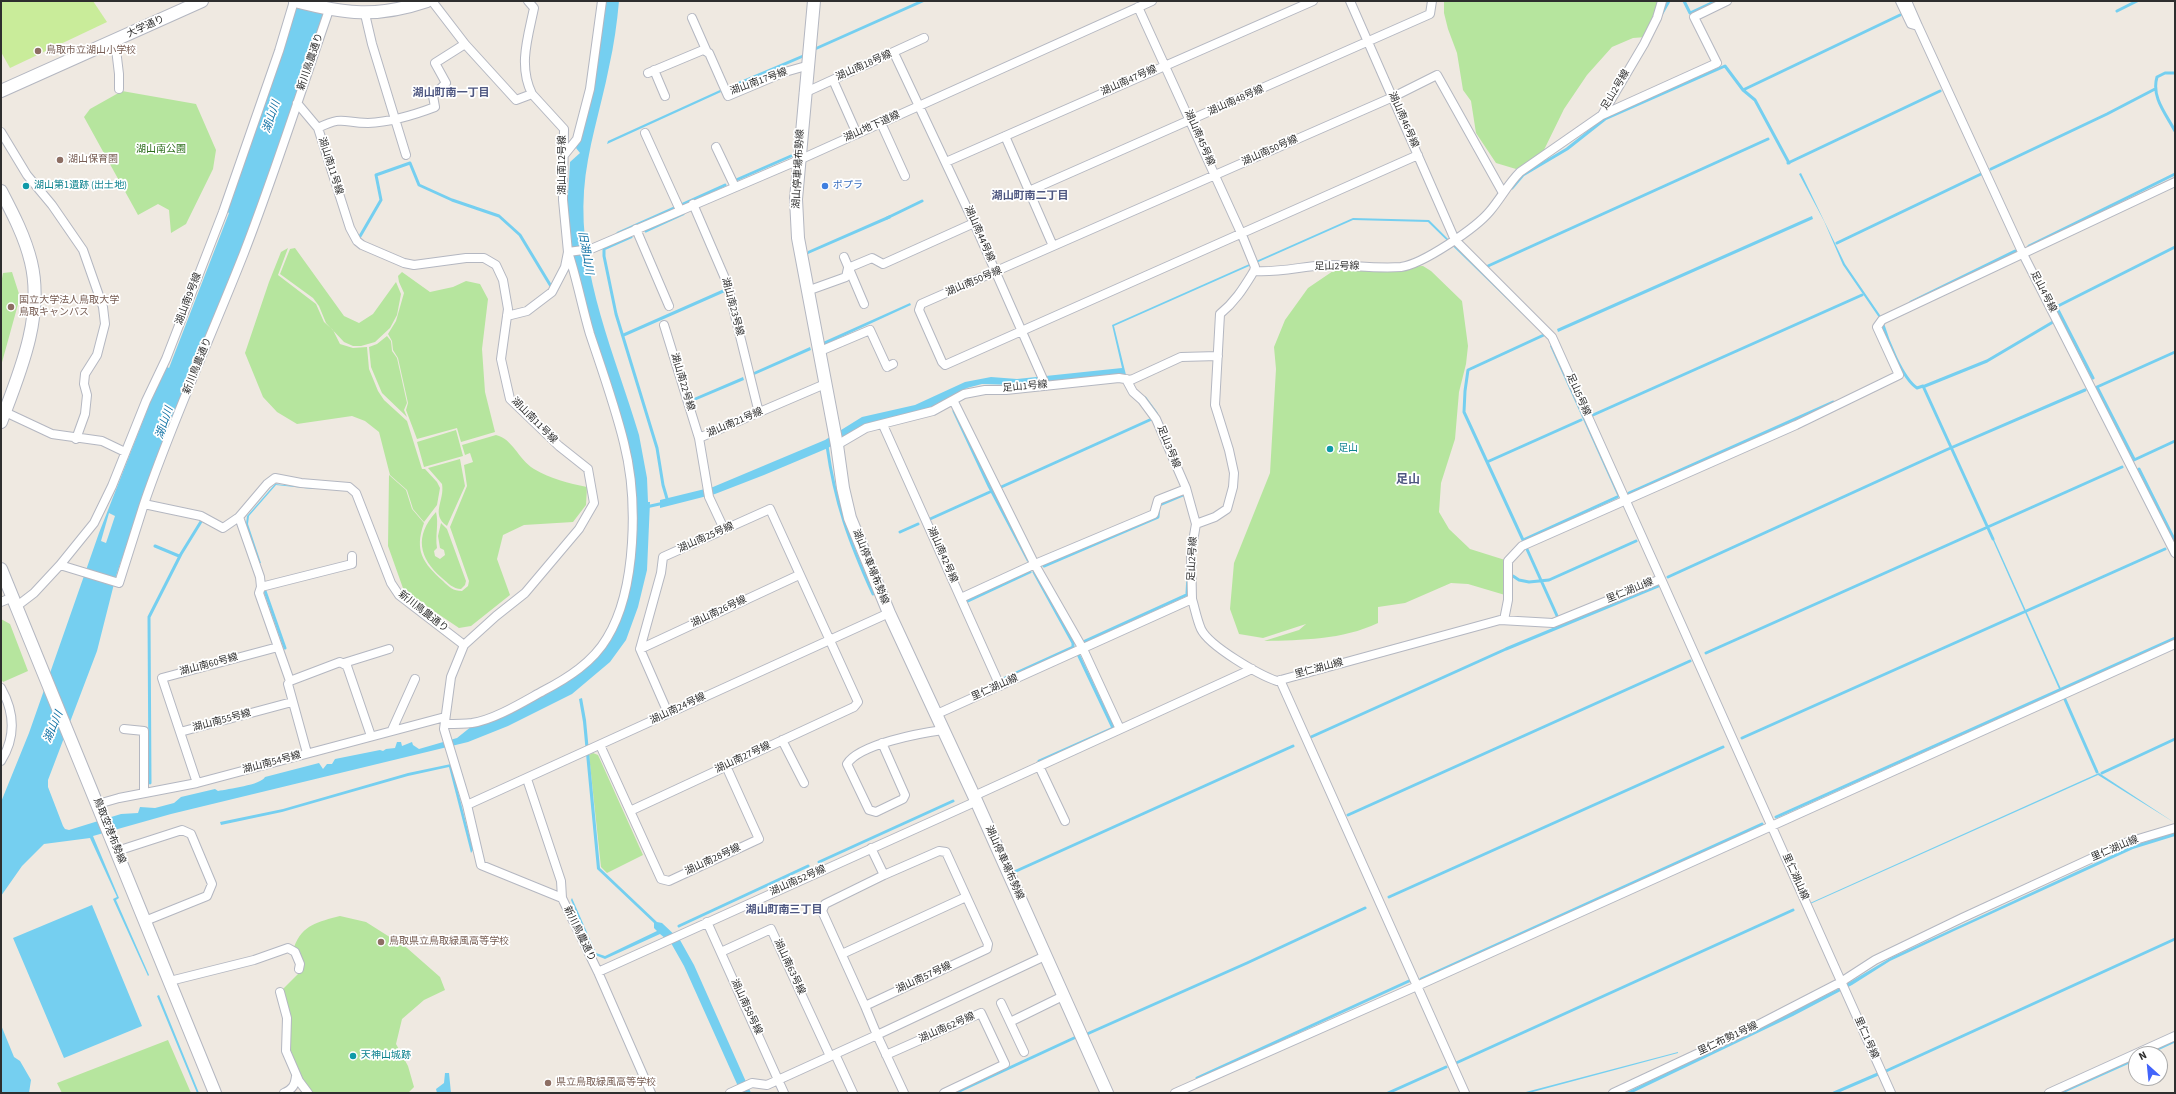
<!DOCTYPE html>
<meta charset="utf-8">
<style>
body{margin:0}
#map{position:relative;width:2176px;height:1094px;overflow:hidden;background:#efe9e1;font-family:"Source Sans 3",sans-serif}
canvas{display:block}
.frame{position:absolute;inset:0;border:2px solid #2e2e2e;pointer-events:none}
.north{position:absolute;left:2128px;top:1046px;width:40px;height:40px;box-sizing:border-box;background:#fff;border:1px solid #ababab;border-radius:50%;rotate:333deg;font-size:11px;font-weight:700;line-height:16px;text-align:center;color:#2e2e2e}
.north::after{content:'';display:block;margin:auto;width:14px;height:18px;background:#4264fb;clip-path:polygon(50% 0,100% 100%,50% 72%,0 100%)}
</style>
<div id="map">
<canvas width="2176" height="1094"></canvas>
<div class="frame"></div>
<div class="north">N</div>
</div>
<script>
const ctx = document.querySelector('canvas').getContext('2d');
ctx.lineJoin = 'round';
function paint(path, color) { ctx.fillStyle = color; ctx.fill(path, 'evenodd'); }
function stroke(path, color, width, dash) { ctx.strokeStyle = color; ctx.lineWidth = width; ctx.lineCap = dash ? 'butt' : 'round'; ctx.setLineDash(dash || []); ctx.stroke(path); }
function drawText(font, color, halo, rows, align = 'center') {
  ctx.font = font + ' "Source Sans 3","Noto Sans JP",sans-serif'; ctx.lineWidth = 3.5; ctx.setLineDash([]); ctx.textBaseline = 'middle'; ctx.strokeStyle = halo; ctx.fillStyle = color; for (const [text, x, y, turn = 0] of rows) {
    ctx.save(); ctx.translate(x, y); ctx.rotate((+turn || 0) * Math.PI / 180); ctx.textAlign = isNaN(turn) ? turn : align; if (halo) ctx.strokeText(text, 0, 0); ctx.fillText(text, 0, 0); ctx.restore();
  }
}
paint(new Path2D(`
 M 1444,1 L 1661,1 L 1646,37 L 1633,38 L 1612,47 L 1587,75 L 1564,109 L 1542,154 L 1516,169 L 1496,163 L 1476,133 L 1471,101 L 1463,90 L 1457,53 L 1448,29 L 1444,13 Z
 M 122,91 L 196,104 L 216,150 L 213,169 L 186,224 L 171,233 L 169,210 L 158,204 L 138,215 L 84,117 L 90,109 Z
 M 288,248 L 278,275 L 316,304 L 324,322 L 333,330 L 340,344 L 353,348 L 367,347 L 369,369 L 378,391 L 384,400 L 407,421 L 422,469 L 425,469 L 437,482 L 440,488 L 437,505 L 424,522 L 413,509 L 407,490 L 390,475 L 379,432 L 365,421 L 352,416 L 297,424 L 277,412 L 263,397 L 245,353 L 269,282 L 281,252 Z
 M 295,248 L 344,316 L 359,323 L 373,314 L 396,282 L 401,294 L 397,315 L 390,328 L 375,342 L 361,346 L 353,346 L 344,342 L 326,323 L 319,306 L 313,298 L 280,274 L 290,249 Z
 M 1423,266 L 1431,271 L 1462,301 L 1468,346 L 1466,364 L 1459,392 L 1455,439 L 1441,483 L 1439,512 L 1449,529 L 1470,549 L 1505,560 L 1505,595 L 1468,584 L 1451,583 L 1405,603 L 1378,607 L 1378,623 C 1342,640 1302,640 1264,641 L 1299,630 L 1306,624 L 1263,638 L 1239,634 L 1230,609 L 1234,563 L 1270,473 L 1276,369 L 1274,347 L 1285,320 L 1308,288 L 1336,269 Z
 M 12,272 L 20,297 L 1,366 L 1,284 L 3,273 Z
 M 402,272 L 430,292 L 453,287 L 466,281 L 480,284 L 488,299 L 482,349 L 485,392 L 495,432 L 461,442 L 457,428 L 417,439 L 406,410 L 408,403 L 398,358 L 393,350 L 392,341 L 388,334 L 396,321 L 404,293 L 399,282 L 398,276 Z
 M 387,336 L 391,341 L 392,351 L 397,358 L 407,403 L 404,410 L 407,417 L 382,393 L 371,367 L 369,347 L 377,344 Z
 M 456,430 L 463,456 L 424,467 L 417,442 Z
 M 496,435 C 513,439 518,459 534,469 C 551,479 568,483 587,487 L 586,505 L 573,522 L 524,525 L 503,535 L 497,559 L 510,595 L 471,626 L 459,628 L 404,591 L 388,546 L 389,475 L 406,490 L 412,509 L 424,523 C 414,551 423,563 443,581 C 449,587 453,591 462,591 L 468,586 L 469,581 L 450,527 L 467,486 L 464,465 L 473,462 L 470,453 L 465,455 L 462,445 Z
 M 460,459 L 465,486 L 447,526 C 430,514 445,501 442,484 L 428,468 Z
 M 436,512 C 439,524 435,535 437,548 L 434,551 L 435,556 L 440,559 L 445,555 L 444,550 L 440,548 L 438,536 L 441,523 L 447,529 L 466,581 L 465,585 L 461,589 C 453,589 448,583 442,578 C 419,558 414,536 436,512 Z
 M 1,619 L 10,624 L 28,671 L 3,682 L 1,679 Z
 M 593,753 L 598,755 L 643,855 L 607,873 L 601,867 L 589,755 Z
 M 340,916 L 366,922 L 407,948 L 440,977 L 445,990 L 424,1000 L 402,1019 L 396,1044 L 408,1066 L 414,1087 L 408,1093 L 311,1093 C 286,1064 286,1027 282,990 L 300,972 L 297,950 L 294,947 C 303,924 318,922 340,916 Z
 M 168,1040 L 191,1093 L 62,1093 L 57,1083 Z`), '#b6e59e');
paint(new Path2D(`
 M 1,1 L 93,1 L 107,22 L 10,68 L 1,52 Z`), '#c9ec9a');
paint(new Path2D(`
 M 299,1 L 328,1 L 259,205 L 144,494 L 116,576 L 97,651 L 48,780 L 48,787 L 63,826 L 65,829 L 69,830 L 121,814 L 138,813 L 140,807 L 155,808 L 174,803 L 181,797 L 215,789 L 218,791 C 228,789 261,785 265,777 L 319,763 L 323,769 L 327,764 L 332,764 L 335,759 L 380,750 L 383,751 L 386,749 L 395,748 L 397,742 L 401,742 L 402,746 L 412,742 L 413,745 L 419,749 L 457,738 L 472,726 L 594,659 L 611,640 L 618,622 L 635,498 L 575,266 L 567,212 L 570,162 L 580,153 L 576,148 L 582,133 L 596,72 L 605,1 L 619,1 C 617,23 614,45 609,67 C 601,108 587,149 584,191 C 578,275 616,357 639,435 L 647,478 L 648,502 L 650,502 L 647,570 L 638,607 L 626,640 L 610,662 L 572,694 L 508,726 L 468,742 L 171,814 L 93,836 L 119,898 L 116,900 L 149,975 L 148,976 L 113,899 L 117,897 L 90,838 L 44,844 L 22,866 L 1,896 L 1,802 L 29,733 L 99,533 L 148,408 L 147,407 L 165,366 L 169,368 L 229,213 L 226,211 ZM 109,513 L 115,516 L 106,543 L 101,541 Z
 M 919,1 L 926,1 L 816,50 L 816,47 Z
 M 802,55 L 802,58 L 735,87 L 731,85 Z
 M 720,90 L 721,92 L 607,144 L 608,141 Z
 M 1801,173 L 1845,264 L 1882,318 L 1880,319 L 1843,265 L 1824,221 L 1799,174 Z
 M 890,215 L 891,218 L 808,254 L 808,251 Z
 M 1812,216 L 1813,219 L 1558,332 L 1557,329 Z
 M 1353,218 L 1429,220 L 1545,336 L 1428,222 L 1353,220 L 1114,326 L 1126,375 L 1015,385 L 982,384 L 967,388 L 925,410 L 864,425 L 828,448 L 764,475 L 715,494 L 660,508 L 660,500 L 713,487 L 825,440 L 862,417 L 915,405 L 965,382 L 991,377 L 1017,379 L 1122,368 L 1112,325 Z
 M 724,289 L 725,292 L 623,337 L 622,334 Z
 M 910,303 L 911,305 L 824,345 L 823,342 Z
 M 1551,345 L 1620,496 L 1618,497 L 1550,346 Z
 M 810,347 L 811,350 L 754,375 L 754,372 Z
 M 743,377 L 744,380 L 694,401 L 694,398 Z
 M 275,484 L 313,488 L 313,489 L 276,485 L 249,516 L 248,524 L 261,563 L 259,563 L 246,524 L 247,516 Z
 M 1992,535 L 2062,691 L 2060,691 L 1991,536 Z
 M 582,698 L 586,720 L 600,868 L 657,922 L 662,923 L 680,940 L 694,965 L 751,1093 L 741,1093 L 684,966 L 671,943 L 660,934 L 605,959 L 595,955 L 571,900 L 572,898 L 596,953 L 605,956 L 657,931 L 654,928 L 654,923 L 597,869 L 583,722 L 579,699 Z
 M 451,764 L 473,850 L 471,853 L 449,767 L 408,776 L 282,812 L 221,825 L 220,822 L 283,809 L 408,773 Z
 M 2099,773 L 2175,823 L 2098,775 L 1810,904 L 1810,903 Z
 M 2175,832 L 2175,836 L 2133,849 L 1954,931 L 1890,961 L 1852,985 L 1793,1016 L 1632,1093 L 1625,1093 L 1838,989 L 1892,957 L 2132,846 Z
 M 92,905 L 142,1026 L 64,1058 L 13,938 Z
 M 159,995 L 199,1093 L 197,1093 L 157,996 Z
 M 1,1025 L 14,1057 L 20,1061 L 31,1080 L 29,1093 L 1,1093 Z
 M 1678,1052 L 1678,1053 L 1529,1093 L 1522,1093 Z
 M 445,1073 L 449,1073 L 451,1093 L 437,1093 L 436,1089 L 444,1083 Z`), '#75cff0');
stroke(new Path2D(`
 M 1684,1 L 1690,13 L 1716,1
 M 2117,11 L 2137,1
 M 1661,15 L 1669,1
 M 2175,73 L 2165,73 L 2157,77 C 2151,97 2166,114 2175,131
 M 1743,90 L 1900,15
 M 1788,163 L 1940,91
 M 1991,169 L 2107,114 L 2155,89
 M 736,180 L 791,156
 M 1512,188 L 1523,175 L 1567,149 L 1605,119 L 1725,66 L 1743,90 L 1755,100 L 1789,163
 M 683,204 L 725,185
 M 887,218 L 922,201
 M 646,231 L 683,214
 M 618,233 L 674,208
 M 631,237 L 604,249 L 604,256 L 616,314 L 657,448 L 663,485 L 668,502
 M 359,238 L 381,200 L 376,175 L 410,163 L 419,185 L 452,200 L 499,216 L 520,235 L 552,288
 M 1837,243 L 1981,174
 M 2029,246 L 2175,174
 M 1488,266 L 1768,139
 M 1911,302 L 2015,251
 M 2056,307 L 2175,247
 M 2057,308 L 2093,378
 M 1882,322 C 1887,339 1902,378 1917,388 L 1923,386 L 1993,539
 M 1545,333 L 1546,334 L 1468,370 L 1465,391 L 1464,412 L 1523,540 L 1617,497
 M 1925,386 L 1987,361 L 2053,322
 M 1145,398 L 1156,413
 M 954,411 L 989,486 L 1028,560
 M 1593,415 L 1862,295
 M 827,446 C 835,503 849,541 873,594
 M 2134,459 L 2097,387 L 2175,352
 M 2134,460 L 2175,441
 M 1487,462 L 1581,420
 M 2139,469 L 2175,541
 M 999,488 L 1154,418
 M 1629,493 L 1833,402
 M 646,507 L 664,503
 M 930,519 L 992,491
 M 900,532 L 918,524
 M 155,546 L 179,556
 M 1526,547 L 1558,618
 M 1044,566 L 1158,517 L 1159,505 L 1185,494
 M 1513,576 L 1519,580 L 1529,582 L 1549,580 L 1636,541
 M 1668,577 L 1946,450 L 2085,390
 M 265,591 L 285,648
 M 1187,593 L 1188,575
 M 968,601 L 1030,572
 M 1085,641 L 1186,595
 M 1706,653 L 2122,467
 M 1005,678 L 1073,647 L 1073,643 L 1034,572
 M 2063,695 L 2097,772
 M 1311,737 L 1506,649 L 1658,586
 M 1742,738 L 2165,549
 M 1039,761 L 1113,728 L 1078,654
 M 2102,773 L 2175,739
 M 150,783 L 149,617 L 181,554 L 202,520
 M 1348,815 L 1690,661
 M 1776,817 L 2175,638
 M 819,862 L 953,801
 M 1014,872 L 1293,746
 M 1389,897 L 1723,747
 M 679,926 L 808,866
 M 1421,979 L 1762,824
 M 1087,1034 L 1247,963 L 1365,908
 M 2147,1054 L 2175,1041
 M 1456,1063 L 1793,910
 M 1886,1071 L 2175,939
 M 1197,1078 L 1409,981
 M 955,1093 L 1074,1038
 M 1388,1093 L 1446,1067
 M 1834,1093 L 1878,1074
 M 2060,1093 L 2136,1059`), '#75cff0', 3);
const street = new Path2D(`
 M 432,1 L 465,44 L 516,100 L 532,94 L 564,129 L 563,200 L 568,252 L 565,267 L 552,292 L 527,311 L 507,316
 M 528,1 L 534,8 C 528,37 518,66 532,94
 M 1350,1 L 1455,240 L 1552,337 L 1661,579
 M 1900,1 L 1911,24 L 1918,26 L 1907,1
 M 1138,7 L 1242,235 L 1255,267 L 1254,271
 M 329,10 C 301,91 275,173 244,253 C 211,337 173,419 144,504 L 201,516 L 223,528 L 239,517 L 267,484 L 275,478 L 301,483 L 349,487 L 356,493 L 391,583 L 399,595 L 464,645 L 451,677 L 444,729 L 467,805 L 481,865 L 562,898 L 598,972 L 651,1093
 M 365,14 L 372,44 L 406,155
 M 692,18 L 707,52
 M 1918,26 L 2023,254 L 2175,553
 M 115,41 L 119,74 L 119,89
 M 894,53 L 974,223 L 1046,386
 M 654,70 L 665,96
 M 648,73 L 703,50 L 709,53 L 728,96 L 785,72 L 806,66
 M 833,80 L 857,134
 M 804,93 L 924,38
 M 297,103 L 318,128 L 350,228 L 357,241 L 362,245 L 404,263 L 414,265 L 466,258 L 484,258 L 496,265 L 503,280 L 508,309 L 501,359 L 510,399 L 559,446 L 588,469 L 594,503 L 579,529 L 525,593 L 496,616 L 464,645
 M 1602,115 L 1717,63 L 1694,17 L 1727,1
 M 881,123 L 905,176
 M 318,128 C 344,115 343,123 368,123 C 391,122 414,115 435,107 L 433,96 L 446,83 L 435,63 L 465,44
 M 1,132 L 27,175 L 52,205 L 83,250 L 103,307 L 105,324 L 97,355 L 85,374 L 84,384 L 87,395 L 85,414 L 76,439
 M 645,133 L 680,210
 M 1005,136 L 1053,246
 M 716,147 L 735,187
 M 565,154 L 577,139 L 590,89 L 602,1
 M 1418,155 L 945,365 L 942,362 L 919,310 L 921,304 L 1393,97 L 1437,75 L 1503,193
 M 946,162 L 1313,1
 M 1029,191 L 1430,14 L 1432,1
 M 693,204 L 727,283 L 759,413
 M 636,229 L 669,306
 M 844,257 L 864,304
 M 807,291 L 846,277 L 848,268 L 872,258 L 883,264 L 974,223
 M 664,325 L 699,438
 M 818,352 L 870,330 L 887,367 L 893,364
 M 1126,379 L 1133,392 L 1142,400 L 1156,419 L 1186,488 L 1196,524
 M 953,400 L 1035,565 L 1083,649 L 1120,729
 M 5,412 L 52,434 L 102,441 L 125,452
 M 883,425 L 1000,686
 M 837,445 L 866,428 L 933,411 L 964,394 L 985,390 L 1006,390 L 1119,378 L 1131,380 L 1181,357 L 1218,356
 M 144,504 L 119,583 L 60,565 L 94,523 L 112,486 L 146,401 L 166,359 L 223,212 L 279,51 L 294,1
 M 239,517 L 260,577 L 261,587 L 259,593 L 278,647
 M 1196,524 L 1215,517 L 1227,509 L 1233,487 L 1234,473 L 1229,450 L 1215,405 L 1220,314 C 1236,301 1244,287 1254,271 C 1279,273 1303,266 1327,265 C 1351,265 1377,269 1401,267 C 1423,264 1476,228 1490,211 C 1501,198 1508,184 1520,172 L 1602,115 L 1644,44 L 1657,18 L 1662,1
 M 724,529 L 709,497 L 699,438 L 825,384
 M 261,587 L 352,564 L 352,556
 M 961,598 L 1035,564 L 1154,514 L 1158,500 L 1186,489
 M 1192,599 L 1191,553 L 1196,524
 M 1,602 L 13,597
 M 17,606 L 34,593 L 60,565
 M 1504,620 L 1508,600 L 1508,561 L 1522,546 L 1796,425 L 1899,375 L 1877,327 L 1882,320 L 2175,182
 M 640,649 L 799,575
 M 344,663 L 389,649
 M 1280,680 L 1465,1093
 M 1,688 C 15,713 16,737 1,761
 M 937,714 L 1192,599 C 1195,609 1197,620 1201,629 C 1209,646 1259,675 1277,681 L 1500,620 L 1553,623 L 1661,579 L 1891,1093
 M 445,724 C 453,724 463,724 472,723 C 494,720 523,702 543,691 C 568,678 593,662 607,638 C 637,589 638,498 624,443 C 615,406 602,370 590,334 C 582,307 577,279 568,252 L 591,249 L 799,160 L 1152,1
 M 124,729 L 144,731 L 144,793
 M 392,730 L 415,679
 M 180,732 L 162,678 L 278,647 L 290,681
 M 782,740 L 804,783
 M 882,743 L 905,795 L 903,799 L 876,812 L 869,810 L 847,764 C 859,744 921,733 943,730
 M 600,745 L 630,811 L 854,707 L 858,702 L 770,509 L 663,557 L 661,573 L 640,649 L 668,713
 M 307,753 L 288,684 L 290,681 L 340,662 L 347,666 L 371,736
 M 1039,766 L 1065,821
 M 527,779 L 561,881 L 562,898
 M 197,783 L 180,732 L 292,702
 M 974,796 L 1252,669
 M 98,804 L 119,798 L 197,783 L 445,717
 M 467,805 L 889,613
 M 630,811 L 661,879 L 669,881 L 759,839 L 726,766
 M 871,848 L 884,875 L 825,904 L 822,911 L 865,1006 L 987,949 L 988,944 L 946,852 L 939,851 L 884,875
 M 117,851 L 182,830 L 191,834 L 212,884 L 207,896 L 145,921
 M 707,922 L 784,1093
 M 721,952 L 771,929 L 830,1056
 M 842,954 L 966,897
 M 598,972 L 977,801
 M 170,981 L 254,960 L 288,948 L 295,952 L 300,964 L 299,969
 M 280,992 L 287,1018 L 286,1051 L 299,1081 L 308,1093
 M 1001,1003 L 1024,1052
 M 865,1006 L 877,1035 L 1045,956
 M 1010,1022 L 1063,996
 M 835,1054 L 853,1093
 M 886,1055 L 981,1013 L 1005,1064 L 944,1093
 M 284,1093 C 293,1089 295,1085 296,1076
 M 730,1093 L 752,1083 L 767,1085 L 877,1035 L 904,1093
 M 1175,1093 L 1417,986 L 2175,644
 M 1613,1093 L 1748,1030 L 1841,982 L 1875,960 L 1962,918 L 2125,843 L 2175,828
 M 2049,1093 L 2175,1036`);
const secondary = new Path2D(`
 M 295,1 C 345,14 377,18 427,1
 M 814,1 L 796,199 L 798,238 L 837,445 L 843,488 L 850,518 L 889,613 L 974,796 L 1107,1093
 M 1,91 L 202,1
 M 1,191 C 13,214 25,237 31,262 C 44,316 20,372 1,422
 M 1,569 L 215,1093`);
stroke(street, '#b4b7c1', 10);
stroke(secondary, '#b4b7c1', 14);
stroke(street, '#fff', 8);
stroke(secondary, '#fff', 12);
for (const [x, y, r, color] of [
 [38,51,4,"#8d6e63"],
 [60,160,4,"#8d6e63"],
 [26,186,4,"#0f9aa8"],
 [825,186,4,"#3f7fe0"],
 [11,307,4,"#8d6e63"],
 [1330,449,4,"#0f9aa8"],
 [381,942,4,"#8d6e63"],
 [353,1056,4,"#0f9aa8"],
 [548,1083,4,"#8d6e63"]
]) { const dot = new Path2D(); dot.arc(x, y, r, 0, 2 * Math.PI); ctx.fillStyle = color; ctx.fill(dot); stroke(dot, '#fff', 1.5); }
drawText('10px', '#2e2e2e', '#fff', [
 ["大学通り",146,27,-24],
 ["新川鳥農通り",311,62,-71],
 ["湖山南18号線",864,66,-24],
 ["湖山南47号線",1129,81,-24],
 ["湖山南17号線",759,82,-20],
 ["足山2号線",1616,90,-59],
 ["湖山南48号線",1236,101,-24],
 ["湖山南46号線",1403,120,66],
 ["湖山地下道線",872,127,-24],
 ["湖山南45号線",1199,138,66],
 ["湖山南50号線",1270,151,-24],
 ["湖山南12号線",563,165,-90],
 ["湖山南11号線",330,166,72],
 ["湖山停車場布勢線",799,169,-87],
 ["湖山南44号線",979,234,66],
 ["足山2号線",1337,267,-1],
 ["湖山南50号線",974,282,-23],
 ["足山4号線",2043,292,63],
 ["湖山南9号線",189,299,-69],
 ["湖山南23号線",732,307,75],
 ["新川鳥農通り",198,366,-68],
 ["湖山南22号線",682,382,73],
 ["足山1号線",1025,387,-5],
 ["足山5号線",1578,395,66],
 ["湖山南11号線",534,421,45],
 ["湖山南21号線",735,423,-23],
 ["足山3号線",1168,447,68],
 ["湖山南25号線",706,538,-24],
 ["湖山南42号線",942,555,66],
 ["足山2号線",1193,559,-87],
 ["湖山停車場布勢線",870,567,68],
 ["里仁湖山線",1630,591,-22],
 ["新川鳥農通り",423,612,38],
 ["湖山南26号線",719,612,-25],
 ["湖山南60号線",209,665,-15],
 ["里仁湖山線",1319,669,-15],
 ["里仁湖山線",995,688,-24],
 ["湖山南24号線",678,709,-25],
 ["湖山南55号線",222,721,-15],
 ["湖山南27号線",743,758,-25],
 ["湖山南54号線",272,763,-15],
 ["鳥取空港布勢線",109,831,68],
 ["里仁湖山線",2115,849,-23],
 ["湖山南28号線",713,860,-25],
 ["湖山停車場布勢線",1004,863,66],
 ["里仁湖山線",1795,877,66],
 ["湖山南52号線",798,881,-24],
 ["新川鳥農通り",579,934,64],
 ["湖山南63号線",789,967,65],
 ["湖山南57号線",924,978,-25],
 ["湖山南58号線",746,1007,65],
 ["湖山南62号線",947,1028,-24],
 ["里仁1号線",1866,1038,66],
 ["里仁布勢1号線",1728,1039,-25]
]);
drawText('10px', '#785e54', '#fff', [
 ["鳥取市立湖山小学校",46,51],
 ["湖山保育園",68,160],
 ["国立大学法人鳥取大学",19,301],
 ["鳥取キャンパス",19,313],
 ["鳥取県立鳥取緑風高等学校",389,942],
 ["県立鳥取緑風高等学校",556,1083]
], 'left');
drawText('10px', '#2c6e1b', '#fff', [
 ["湖山南公園",161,150]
]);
drawText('10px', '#0d838f', '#fff', [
 ["湖山第1遺跡 (出土地)",34,186],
 ["足山",1338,449],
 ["天神山城跡",361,1056]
], 'left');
drawText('10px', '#366cbe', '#fff', [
 ["ポプラ",833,186]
], 'left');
drawText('bold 11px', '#4d5680', '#fff', [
 ["湖山町南一丁目",451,94],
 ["湖山町南二丁目",1030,197],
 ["湖山町南三丁目",784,911]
]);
drawText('italic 11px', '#0d6fa3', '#fff', [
 ["湖山川",272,117,-71],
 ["旧湖山川",585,253,80],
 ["湖山川",165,423,-71],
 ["湖山川",54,727,-67]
]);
drawText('bold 12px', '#4d5680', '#fff', [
 ["足山",1408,480]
]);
</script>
